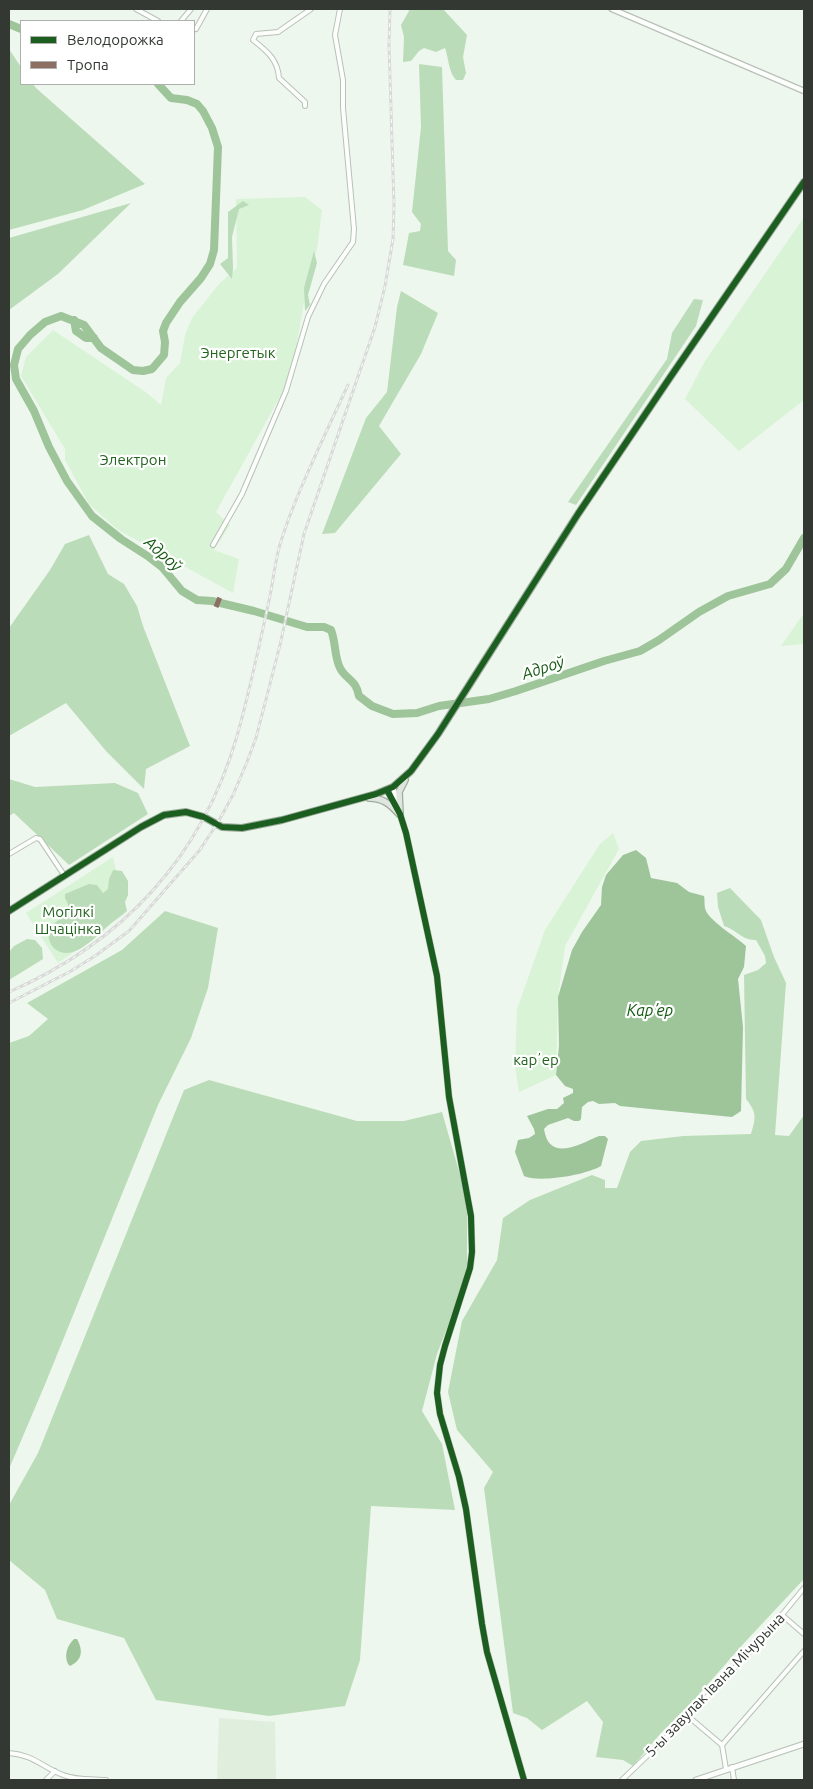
<!DOCTYPE html>
<meta charset="utf-8">
<style>
body{margin:0}
#map{position:relative;width:813px;height:1789px;overflow:hidden;background:#eef7ed;font-family:Ubuntu,sans-serif}
canvas{display:block}
.frame{position:absolute;inset:0;border:10px solid #333932;pointer-events:none}
.legend{position:absolute;left:20px;top:20px;width:175px;height:65px;box-sizing:border-box;background:#fff;border:1px solid #adb0ad;margin:0;padding:6px 9px;list-style:none;font-size:15px;color:#333932}
.legend li{display:flex;align-items:center;gap:10px;height:25px}
.legend b{width:25px;border:1px solid #adb0ad}
</style>
<div id="map">
<canvas width="813" height="1789"></canvas>
<div class="frame"></div>
<ul class="legend">
<li><b style="height:6px;background:#1b5e20"></b>Велодорожка</li>
<li><b style="height:6px;background:#8d6e63"></b>Тропа</li>
</ul>
</div>
<script>
const ctx = document.querySelector('canvas').getContext('2d');
ctx.lineJoin = 'round';
function paint(path, color) { ctx.fillStyle = color; ctx.fill(path, 'evenodd'); }
function stroke(path, color, width, dash) { ctx.strokeStyle = color; ctx.lineWidth = width; ctx.lineCap = dash ? 'butt' : 'round'; ctx.setLineDash(dash || []); ctx.stroke(path); }
function drawText(font, color, halo, rows, align = 'center') {
  ctx.font = font + ' Ubuntu,sans-serif'; ctx.lineWidth = 4.5; ctx.setLineDash([]); ctx.textBaseline = 'middle'; ctx.strokeStyle = halo; ctx.fillStyle = color; for (const [text, x, y, turn = 0] of rows) {
    ctx.save(); ctx.translate(x, y); ctx.rotate((+turn || 0) * Math.PI / 180); ctx.textAlign = isNaN(turn) ? turn : align; if (halo) ctx.strokeText(text, 0, 0); ctx.fillText(text, 0, 0); ctx.restore();
  }
}
paint(new Path2D(`
 M 219,1718 L 275,1722 L 276,1780 L 217,1780 Z`), '#e0eede');
paint(new Path2D(`
 M 305,197 L 322,210 L 317,249 L 307,285 L 295,354 L 287,384 L 216,512 L 230,525 L 214,550 L 239,559 L 233,593 L 118,530 L 89,504 L 65,460 L 65,449 L 21,376 L 26,357 L 53,330 L 147,393 L 161,405 L 166,378 L 180,363 L 185,335 L 192,318 L 219,284 L 237,268 L 236,199 Z
 M 804,217 L 804,400 L 739,451 L 685,399 L 705,361 Z
 M 804,613 L 804,644 L 781,646 Z
 M 613,833 L 619,849 L 565,946 L 558,997 L 556,1075 L 519,1092 L 515,1067 L 517,1009 L 545,930 L 600,844 Z
 M 113,857 L 125,911 L 102,926 L 104,931 L 58,963 L 26,913 Z`), '#d9f3d6');
paint(new Path2D(`
 M 408,9 L 443,9 L 467,35 L 463,57 L 466,73 L 463,80 L 456,80 C 448,71 449,59 445,48 L 436,52 L 424,48 L 419,51 L 411,61 L 403,62 L 404,37 L 401,25 L 409,11 Z
 M 9,49 L 21,67 L 21,84 L 33,84 L 36,88 L 145,184 L 83,210 L 9,230 Z
 M 419,64 L 442,67 L 448,251 L 456,260 L 454,276 L 403,265 L 409,233 L 420,231 L 421,224 L 412,212 L 421,127 Z
 M 243,201 L 249,205 L 239,209 L 232,237 L 233,268 L 232,279 L 220,264 L 228,258 L 228,212 Z
 M 131,203 L 58,274 L 9,310 L 9,238 Z
 M 314,251 L 317,263 L 308,295 L 310,305 L 305,311 L 304,288 Z
 M 401,291 L 438,313 L 421,354 L 379,426 L 401,454 L 335,533 L 322,534 L 366,418 L 387,392 L 397,307 Z
 M 694,299 L 703,300 L 696,326 L 576,505 L 568,502 L 667,359 L 672,333 Z
 M 89,535 L 108,574 L 124,584 L 137,606 L 143,626 L 190,746 L 146,769 L 144,789 L 106,751 L 66,703 L 9,736 L 9,628 L 50,570 L 65,544 Z
 M 9,778 L 9,779 L 35,787 L 115,783 L 138,793 L 148,814 L 69,865 L 14,813 L 9,816 Z
 M 113,870 L 122,871 L 128,881 L 128,895 L 125,902 L 127,911 C 121,917 114,920 108,926 C 95,937 73,963 55,949 C 48,943 48,935 49,927 L 68,913 L 68,904 L 65,898 L 65,894 L 89,884 L 97,885 L 103,893 L 108,889 L 109,879 Z
 M 730,888 L 761,920 L 774,957 L 786,983 L 775,1135 L 789,1136 L 804,1115 L 804,1579 L 745,1642 L 694,1700 L 661,1733 L 633,1766 L 623,1760 L 596,1757 L 603,1722 L 587,1701 L 542,1730 L 527,1718 L 513,1713 L 484,1488 L 493,1472 L 457,1430 L 448,1392 L 462,1321 L 497,1260 L 503,1218 L 530,1200 L 592,1175 L 605,1180 L 605,1188 L 617,1188 L 630,1152 L 641,1141 L 683,1136 L 751,1134 C 756,1117 757,1113 746,1099 L 744,975 L 758,970 L 766,963 L 765,956 L 756,940 C 742,941 736,929 724,926 L 718,907 L 717,893 Z
 M 165,911 L 218,928 L 208,988 L 191,1038 L 158,1105 L 46,1382 L 9,1469 L 9,1043 L 29,1036 L 48,1019 L 27,1003 L 122,950 Z
 M 27,939 L 35,940 L 42,948 L 43,959 L 9,980 L 9,952 L 14,946 Z
 M 209,1080 L 357,1121 L 404,1121 L 442,1112 L 467,1199 L 467,1277 L 437,1354 L 422,1411 L 442,1444 L 455,1510 L 371,1506 L 360,1660 L 345,1706 L 269,1716 L 156,1700 L 124,1638 L 57,1619 L 45,1590 L 9,1560 L 9,1505 L 38,1453 L 184,1090 Z`), '#bbdcb8');
paint(new Path2D(`
 M 636,850 L 646,858 L 651,878 L 677,883 L 689,892 L 704,896 C 705,900 704,904 705,908 C 707,920 737,937 746,946 L 744,967 L 738,979 L 743,1027 L 741,1111 L 732,1117 L 620,1106 L 615,1103 L 599,1104 L 593,1101 L 588,1102 L 582,1107 L 581,1119 L 579,1121 L 574,1121 L 568,1118 L 548,1125 L 544,1129 C 549,1163 580,1144 599,1136 L 605,1136 L 608,1139 L 601,1166 C 586,1175 539,1183 524,1176 L 515,1152 L 518,1140 L 529,1138 L 535,1134 L 534,1129 L 527,1116 L 548,1109 L 557,1109 L 564,1103 L 563,1098 L 573,1093 L 573,1089 L 565,1086 L 556,1075 L 559,1046 L 558,997 L 572,950 L 582,932 L 601,905 L 602,887 L 606,875 L 623,855 Z
 M 74,1639 L 77,1639 C 83,1650 83,1660 70,1666 L 68,1664 C 64,1655 67,1646 74,1639 Z`), '#9ec49a');
stroke(new Path2D(`
 M 9,24 L 21,29
 M 158,84 L 171,98 L 187,100 L 197,104 L 203,111 L 212,128 L 218,147 L 214,250 L 210,264 L 201,278 L 180,302 L 166,323 L 163,331 L 165,342 L 164,355 L 152,369 L 143,371 L 133,370 L 101,348 L 84,325 L 61,316 L 45,322 L 30,335 L 18,349 L 14,365 L 16,379 L 34,411 L 49,447 L 67,481 L 92,516 L 121,539 L 149,557 L 162,567 L 182,591 L 197,600 L 212,601 L 254,611 L 307,627 L 324,627 L 331,630 C 336,642 334,656 340,668 C 346,680 356,679 359,696 L 372,706 L 393,714 L 417,713 L 439,706 L 489,699 L 516,691 L 604,661 L 640,651 L 659,640 L 699,612 L 728,596 L 770,584 L 786,569 L 804,538
 M 74,320 L 76,331 L 86,338 L 94,338`), '#9ec49a', 8);
const minor = new Path2D(`
 M 136,9 L 158,21
 M 181,21 L 191,9
 M 196,29 L 207,9
 M 305,106 L 305,102 L 279,78 C 278,60 267,51 253,40 L 256,34 L 278,32 L 311,9
 M 213,545 L 242,494 L 286,391 L 308,317 L 324,284 L 353,242 L 354,229 L 343,108 L 343,80 L 335,35 L 340,9
 M 9,854 L 36,838 L 40,839 L 64,875
 M 782,1615 L 804,1634
 M 689,1717 L 722,1745
 M 9,1753 C 34,1755 42,1767 63,1775 C 75,1780 92,1779 106,1780
 M 732,1767 L 734,1780
 M 726,1769 L 722,1745 L 804,1651
 M 46,1780 L 55,1771
 M 622,1780 C 686,1719 749,1657 804,1588`);
const tertiary = new Path2D(`
 M 612,9 L 804,91
 M 393,787 L 398,804
 M 387,790 L 400,814 L 406,833 L 437,976 L 449,1097 L 471,1216 L 472,1252 L 470,1268 L 445,1346 L 440,1365 L 437,1393 L 440,1414 L 459,1477 L 466,1509 L 482,1624 L 487,1652 L 524,1780
 M 696,1780 L 804,1744`);
const primary = new Path2D(`
 M 369,798 C 383,798 390,804 399,814
 M 400,814 L 399,792 L 405,780
 M 9,911 L 141,827 L 164,815 L 186,812 L 204,817 L 222,827 L 242,828 L 282,820 L 376,794 L 393,787 L 411,771 L 438,734 L 578,514 L 669,379 L 804,182`);
stroke(minor, '#b9c0b8', 6);
stroke(tertiary, '#b9c0b8', 7);
stroke(primary, '#9eab9d', 8);
stroke(minor, '#fcfefc', 4);
stroke(tertiary, '#fcfefc', 4.5);
stroke(primary, '#e0e6df', 5.5);
const rail = new Path2D(`
 M 9,992 C 123,942 202,857 237,736 C 250,690 260,643 270,596 C 273,580 275,564 279,548 C 285,527 293,507 301,488 C 316,453 332,419 348,385
 M 9,1003 L 71,971 L 95,956 L 129,931 L 199,851 L 217,824 L 233,795 L 247,762 L 256,738 L 280,645 L 304,534 L 375,327 L 385,286 L 393,239 L 394,205 L 389,45 L 390,9`);
stroke(rail, '#d8dad8', 3);
stroke(rail, '#fff', 1, [4]);
stroke(new Path2D(`
 M 216,607 L 220,597`), '#8d6e63', 5, [10, 5]);
stroke(new Path2D(`
 M 387,790 L 400,814 L 406,833 L 437,976 L 449,1097 L 471,1216 L 472,1252 L 470,1268 L 445,1346 L 440,1365 L 437,1393 L 440,1414 L 459,1477 L 466,1509 L 482,1624 L 487,1652 L 524,1780
 M 9,911 L 141,827 L 164,815 L 186,812 L 204,817 L 222,827 L 242,828 L 282,820 L 376,794 L 393,787 L 411,771 L 438,734 L 578,514 L 669,379 L 804,182`), '#1b5e20', 6);
drawText('15px', '#22651e', '#fff', [
 ["Энергетык",238,353],
 ["Электрон",133,460],
 ["Могілкі",68,912],
 ["Шчацінка",68,929],
 ["карʼер",536,1060]
]);
drawText('15px', '#333932', '#fff', [
 ["5-ы завулак Івана Мічурына",715,1685,-46]
]);
drawText('italic 16px', '#135a10', '#fff', [
 ["Адроў",163,554,41],
 ["Адроў",543,668,-18],
 ["Карʼер",650,1011]
]);
</script>
